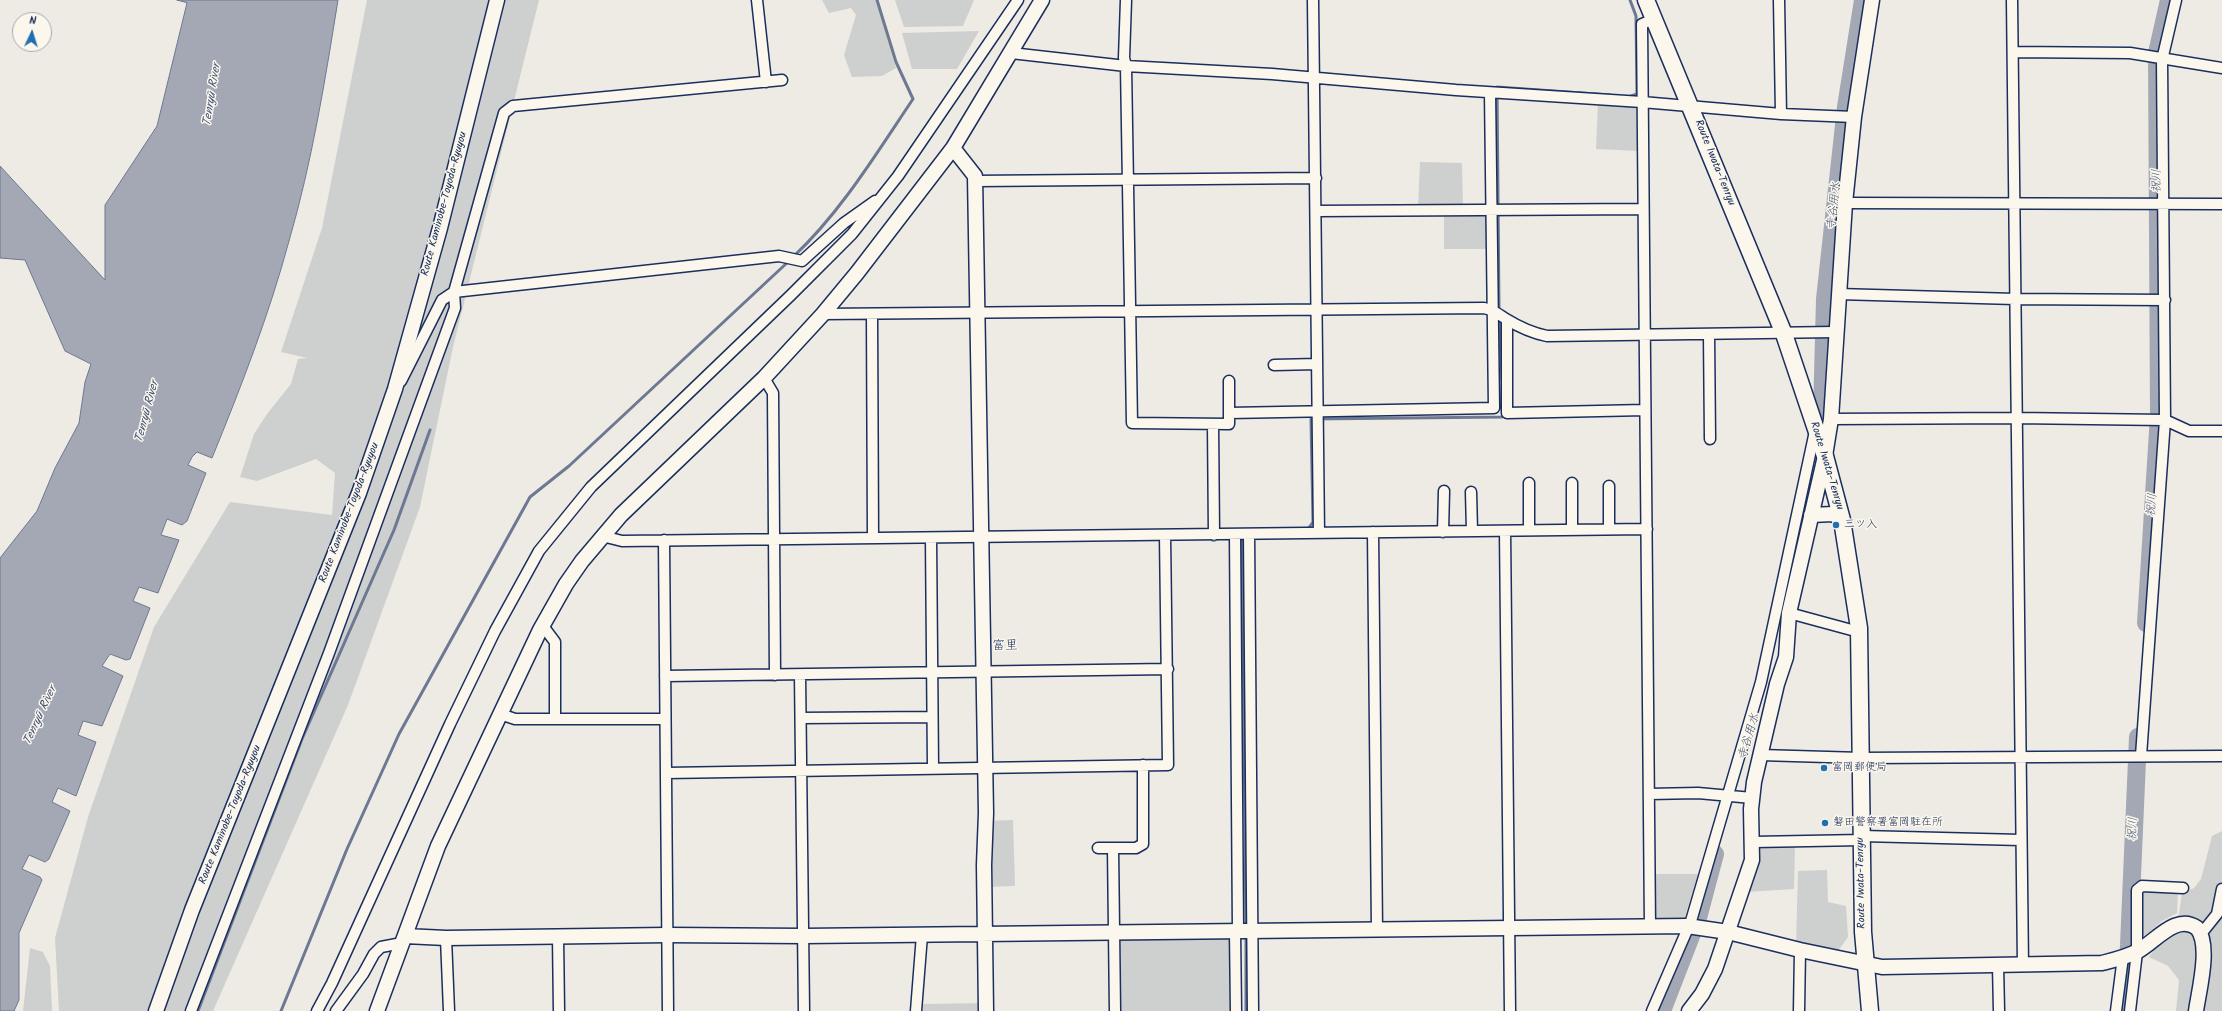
<!DOCTYPE html>
<meta charset="utf-8">
<style>
body{margin:0}
#map{position:relative;width:2222px;height:1011px;overflow:hidden;background:#eeebe4;font-family:Kalam,sans-serif}
canvas{display:block}
.north{position:absolute;left:12px;top:12px;width:40px;height:40px;box-sizing:border-box;background:#fbf7ec;border:1px solid #a1a7b3;border-radius:50%;rotate:4deg;font-size:11px;font-weight:700;line-height:16px;text-align:center;color:#1b2f5e}
.north::after{content:'';display:block;margin:auto;width:14px;height:18px;background:#1f6fb2;clip-path:polygon(50% 0,100% 100%,50% 72%,0 100%)}
</style>
<div id="map">
<canvas width="2222" height="1011"></canvas>
<div class="north">N</div>
</div>
<script>
const ctx = document.querySelector('canvas').getContext('2d');
ctx.lineJoin = 'round';
function paint(path, color) { ctx.fillStyle = color; ctx.fill(path, 'evenodd'); }
function stroke(path, color, width, dash) { ctx.strokeStyle = color; ctx.lineWidth = width; ctx.lineCap = dash ? 'butt' : 'round'; ctx.setLineDash(dash || []); ctx.stroke(path); }
function drawText(font, color, halo, rows, align = 'center') {
  ctx.font = font + ' Kalam,"Klee One",sans-serif'; ctx.lineWidth = 3; ctx.setLineDash([]); ctx.textBaseline = 'middle'; ctx.strokeStyle = halo; ctx.fillStyle = color; for (const [text, x, y, turn = 0] of rows) {
    ctx.save(); ctx.translate(x, y); ctx.rotate((+turn || 0) * Math.PI / 180); ctx.textAlign = isNaN(turn) ? turn : align; if (halo) ctx.strokeText(text, 0, 0); ctx.fillText(text, 0, 0); ctx.restore();
  }
}
paint(new Path2D(`
 M 367,0 L 539,0 L 453,347 L 420,507 L 348,705 L 213,1011 L 59,1011 L 55,938 L 88,817 L 154,627 L 230,502 L 332,515 L 335,473 L 316,459 L 257,481 L 240,477 L 254,434 L 267,414 L 291,384 L 298,359 L 307,358 L 281,352 L 322,228 Z
 M 822,0 L 876,0 L 896,68 L 882,76 L 852,77 L 844,55 L 856,15 L 851,8 L 829,13 Z
 M 895,0 L 974,0 L 963,26 L 904,27 Z
 M 979,31 L 957,69 L 912,69 L 902,33 Z
 M 1598,102 L 1640,106 L 1639,151 L 1596,149 Z
 M 1420,162 L 1462,163 L 1463,210 L 1492,210 L 1492,249 L 1444,249 L 1444,211 L 1418,211 Z
 M 1013,820 L 1015,886 L 985,887 L 985,821 Z
 M 2222,831 L 2222,1011 L 2176,1011 L 2179,980 L 2168,966 L 2149,957 L 2179,914 L 2182,893 L 2194,888 L 2201,879 L 2212,836 Z
 M 1759,845 L 1795,846 L 1794,889 L 1746,892 Z
 M 1827,870 L 1828,902 L 1846,906 L 1848,937 L 1835,955 L 1796,946 L 1798,871 Z
 M 1649,874 L 1698,874 L 1684,920 L 1650,923 Z
 M 2142,886 L 2178,891 L 2177,913 L 2162,921 L 2144,937 L 2141,937 Z
 M 1235,931 L 1236,1011 L 1115,1011 L 1114,932 Z
 M 30,948 L 43,952 L 50,966 L 52,1011 L 23,1011 Z
 M 986,1003 L 986,1011 L 922,1011 L 923,1004 Z`), '#cecfcf');
const water = new Path2D(`
 M 177,0 L 338,0 C 325,81 312,162 289,241 C 269,315 241,387 212,458 L 197,452 L 192,457 L 188,465 L 206,473 L 187,521 L 182,525 L 167,519 L 161,535 L 179,540 L 158,593 L 139,587 L 133,601 L 150,608 L 130,659 L 126,660 L 110,654 L 102,666 L 123,676 L 102,726 L 83,721 L 78,735 L 96,742 L 76,796 L 58,788 L 52,802 L 70,811 L 49,859 L 45,862 L 29,855 L 22,869 L 40,877 L 42,880 L 19,933 L 19,1000 L 14,1011 L 0,1011 L 0,558 L 37,511 L 55,468 L 79,423 L 85,382 L 91,364 L 65,351 L 25,260 L 0,258 L 0,166 L 105,280 L 105,205 L 157,126 L 187,3 Z`);
paint(water, '#a3a8b4');
stroke(water, '#6d7892', 1);
stroke(new Path2D(`
 M 1630,0 L 1636,16 L 1637,94 L 1631,96
 M 793,257 C 841,212 876,154 913,99 L 896,62 L 877,0
 M 1499,311 L 1497,87 L 1610,95
 M 1499,317 L 1502,379
 M 1306,529 L 1308,529 L 1313,522 L 1311,419 L 1502,417 L 1503,412
 M 1242,536 L 1246,927
 M 198,1011 L 302,739 L 394,530 L 430,430
 M 281,1011 L 347,849 L 399,734 L 530,497 L 569,466 L 789,261
 M 1246,1011 L 1246,934`), '#6d7892', 3);
stroke(new Path2D(`
 M 1822,414 L 1825,299 L 1846,107 L 1863,0
 M 2146,623 L 2159,415 L 2157,53 L 2169,0
 M 1662,1011 L 1698,918 L 1715,854
 M 2123,1011 L 2126,990 L 2129,945 L 2138,737`), '#a3a8b4', 18);
const street = new Path2D(`
 M 757,0 L 766,82
 M 1126,0 L 1124,58 L 1126,66 L 1132,423 L 1229,424 L 1229,381
 M 1313,0 L 1319,533
 M 1779,0 L 1781,114
 M 2012,0 L 2023,965
 M 2013,52 L 2130,53 L 2222,68
 M 1011,53 L 1126,66 L 1272,74 L 1456,90 L 1642,102 L 1781,114 L 1854,117
 M 975,181 L 1316,178
 M 1845,203 L 2222,204
 M 1316,211 L 1643,209
 M 1838,294 L 2015,299 L 2165,300
 M 823,314 L 1484,308 C 1494,310 1498,314 1506,319 C 1519,327 1532,333 1547,336 L 1835,332
 M 872,314 L 873,538
 M 1507,320 L 1507,413 L 1645,410
 M 1709,334 L 1710,439
 M 1274,365 L 1317,364
 M 764,378 L 773,393 L 775,675
 M 401,381 L 442,300 L 454,292 L 779,256 L 802,261 L 844,223 L 875,201
 M 1229,413 L 1494,408 L 1490,93
 M 1831,419 L 2016,418 L 2165,420 L 2189,431 L 2222,431
 M 1213,424 L 1214,535
 M 1529,483 L 1529,530
 M 1572,483 L 1572,530
 M 1609,486 L 1609,529
 M 1471,492 L 1472,531
 M 1505,531 L 1510,1011
 M 1373,532 L 1377,930
 M 1443,532 L 1444,491
 M 1235,534 L 1238,931
 M 1249,534 L 1253,1011
 M 602,536 L 622,541 L 1647,529
 M 931,538 L 933,768
 M 664,540 L 668,1011
 M 1789,613 L 1859,632
 M 543,626 L 555,642 L 555,719
 M 800,675 L 804,1011
 M 665,676 L 1168,669
 M 500,714 L 515,719 L 665,719
 M 801,718 L 932,717
 M 1760,755 L 1861,758 L 2222,756
 M 2141,756 L 2165,420 L 2162,60 L 2176,0
 M 666,773 L 1168,765 L 1165,535
 M 1649,794 L 1698,793 L 1752,798
 M 1862,836 L 2021,840
 M 1753,842 L 1862,840
 M 1098,848 L 1136,848 L 1143,844 L 1143,765
 M 1113,848 L 1115,1011
 M 1650,927 L 1642,24 L 1654,19
 M 1235,931 L 1236,1011
 M 2201,934 L 2217,914 L 2222,889
 M 558,936 L 559,1011
 M 446,938 L 449,1011
 M 1998,965 L 1999,1011
 M 191,1011 L 329,653 L 455,308 L 454,292 L 504,113 L 513,106 L 782,80
 M 317,1011 L 332,983 L 450,724 L 495,631 L 539,551 L 591,487 L 791,295 L 852,234 L 898,176 L 1018,0
 M 336,1011 L 363,974 L 374,954 L 381,947 L 402,943
 M 916,1011 L 922,935
 M 1652,1011 L 1691,921 L 1761,682 L 1815,431
 M 1799,1011 L 1800,950
 M 2116,1011 L 2123,957
 M 2130,1011 L 2137,952 L 2137,890 L 2142,886 L 2183,888`);
const secondary = new Path2D(`
 M 953,148 L 975,176 L 986,813 L 984,865 L 986,1011
 M 1811,515 L 1833,514 L 1842,520
 M 405,936 L 446,938 L 667,935 L 804,936 L 1687,926 L 1728,932 L 1800,950 L 1882,967 L 2102,963 C 2114,960 2127,957 2138,951 C 2155,942 2176,913 2197,928 C 2211,945 2199,990 2196,1011
 M 156,1011 L 192,910 L 359,493 L 395,389 L 440,228 L 497,0
 M 377,1011 L 438,846 L 540,630 L 566,584 L 582,561 L 621,515 L 764,378 L 823,314 L 857,273 L 953,148 L 1042,0
 M 1689,1011 L 1702,994 L 1715,969 L 1752,860 L 1751,809 L 1754,782 L 1777,684 L 1786,657 L 1789,613 L 1825,456 L 1831,419 L 1845,203 L 1854,117 L 1872,0`);
const primary = new Path2D(`
 M 1646,0 L 1784,334 L 1825,456 L 1842,520 L 1859,628 L 1863,932 L 1870,1011`);
stroke(street, '#1b2f5e', 13);
stroke(secondary, '#1b2f5e', 17);
stroke(primary, '#1b2f5e', 19);
stroke(street, '#fbf7ec', 10);
stroke(secondary, '#fbf7ec', 14);
stroke(primary, '#fbf7ec', 16);
for (const [x, y, r, color] of [
 [1836,525,4,"#1f6fb2"],
 [1824,768,4,"#1f6fb2"],
 [1825,823,4,"#1f6fb2"]
]) { const dot = new Path2D(); dot.arc(x, y, r, 0, 2 * Math.PI); ctx.fillStyle = color; ctx.fill(dot); stroke(dot, '#fbf7ec', 1.5); }
drawText('11px', '#1b2f5e', '#fbf7ec', [
 ["Route Iwata-Tenryu",1714,163,68],
 ["Route Kaminobe-Toyoda-Ryuyou",445,204,-75],
 ["Route Iwata-Tenryu",1826,466,73],
 ["Route Kaminobe-Toyoda-Ryuyou",350,513,-69],
 ["Route Kaminobe-Toyoda-Ryuyou",231,815,-68],
 ["Route Iwata-Tenryu",1862,883,-91]
]);
drawText('11px', '#1b2f5e', '#fbf7ec', [
 ["三ツ入",1844,525],
 ["富岡郵便局",1832,768],
 ["磐田警察署富岡駐在所",1833,823]
], 'left');
drawText('italic 12px', '#445378', '#fbf7ec', [
 ["Tenryū River",213,95,-81],
 ["祝川",2158,181,-90],
 ["寺谷用水",1835,206,-84],
 ["Tenryū River",148,412,-75],
 ["祝川",2153,505,-86],
 ["Tenryū River",41,716,-65],
 ["寺谷用水",1750,737,-74],
 ["祝川",2134,829,-88]
]);
drawText('13px', '#1b2f5e', '#fbf7ec', [
 ["富里",1005,647]
]);
</script>
